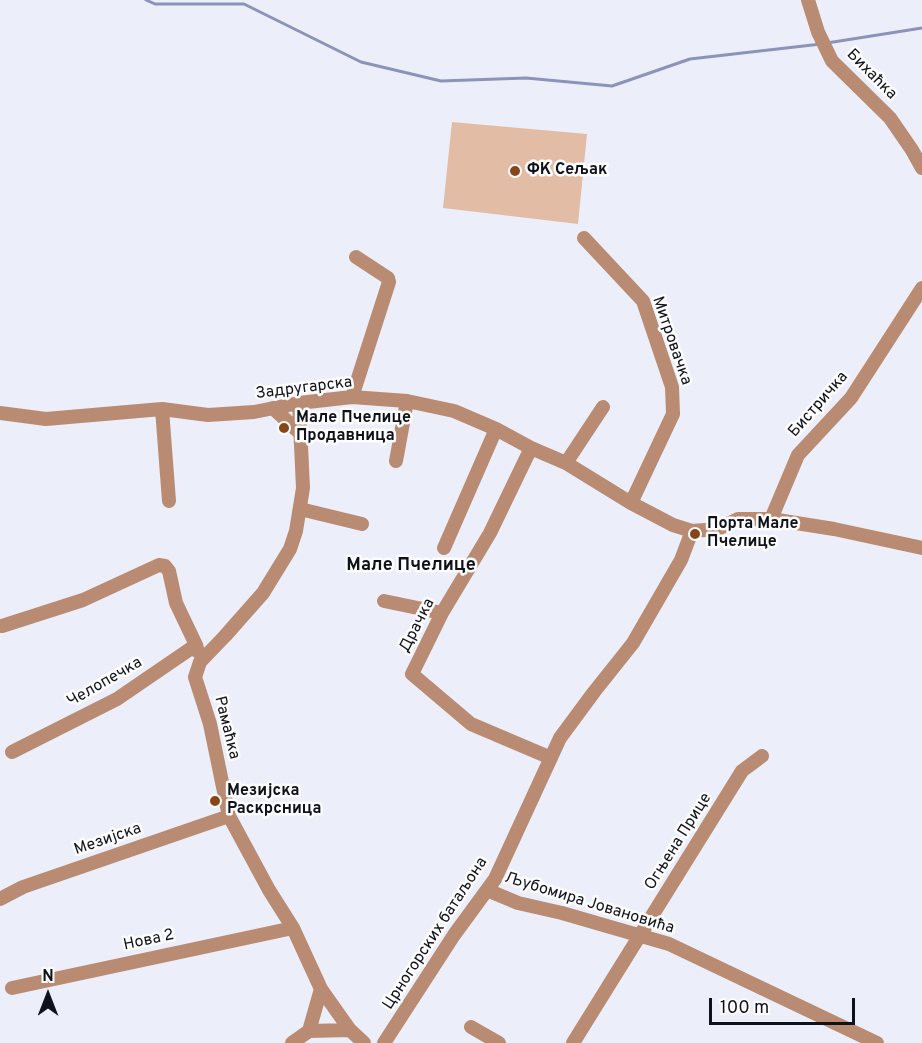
<!DOCTYPE html>
<meta charset="utf-8">
<style>
body{margin:0}
#map{position:relative;width:922px;height:1043px;overflow:hidden;background:#eceffa;font-family:Overpass,sans-serif}
canvas{display:block}
.north{position:absolute;left:18px;top:965px;width:60px;height:60px;-webkit-text-stroke:4px #fcfcfc;paint-order:stroke;rotate:0deg;font-size:16px;font-weight:700;line-height:24px;text-align:center;color:#10121b}
.north::after{content:'';display:block;margin:auto;width:21px;height:27px;background:#10121b;clip-path:polygon(50% 0,100% 100%,50% 72%,0 100%)}
.scale{position:absolute;left:709px;top:998px;width:146px;height:27px;box-sizing:border-box;border:3px solid #10121b;border-top:0;padding-left:8px;font-size:18px;line-height:21px;white-space:nowrap;color:#10121b;-webkit-text-stroke:4px #fcfcfc;paint-order:stroke}
</style>
<div id="map">
<canvas width="922" height="1043"></canvas>
<div class="north">N</div>
<div class="scale">100 m</div>
</div>
<script>
const ctx = document.querySelector('canvas').getContext('2d');
ctx.lineJoin = 'round';
function paint(path, color) { ctx.fillStyle = color; ctx.fill(path, 'evenodd'); }
function stroke(path, color, width, dash) { ctx.strokeStyle = color; ctx.lineWidth = width; ctx.lineCap = dash ? 'butt' : 'round'; ctx.setLineDash(dash || []); ctx.stroke(path); }
function drawText(font, color, halo, rows, align = 'center') {
  ctx.font = font + ' Overpass,sans-serif'; ctx.lineWidth = 5; ctx.setLineDash([]); ctx.textBaseline = 'middle'; ctx.strokeStyle = halo; ctx.fillStyle = color; for (const [text, x, y, turn = 0] of rows) {
    ctx.save(); ctx.translate(x, y); ctx.rotate((+turn || 0) * Math.PI / 180); ctx.textAlign = isNaN(turn) ? turn : align; if (halo) ctx.strokeText(text, 0, 0); ctx.fillText(text, 0, 0); ctx.restore();
  }
}
paint(new Path2D(`
 M 452,122 L 587,134 L 578,224 L 443,208 Z`), '#e3bca6');
stroke(new Path2D(`
 M 146,0 L 155,4 L 244,4 L 361,62 L 441,81 L 526,78 L 612,86 L 690,59 L 821,44
 M 827,43 L 922,28`), '#8c93b8', 3);
stroke(new Path2D(`
 M 808,0 L 818,32 L 832,61 L 890,118 L 912,150 L 922,168
 M 584,238 L 643,301 L 672,387 L 673,414 L 631,503
 M 352,397 L 389,282 L 388,278 L 356,257
 M 299,403 L 303,488 L 296,531 L 290,549 L 263,593 L 225,636 L 200,662 L 195,677 L 210,724 L 229,816 L 269,890 L 293,928 L 321,989 L 350,1030 L 364,1043
 M 273,408 L 301,434
 M 162,409 L 169,501
 M 0,413 L 46,419 L 162,409 L 208,415 L 254,412 L 299,403 L 352,397 L 407,401 L 454,411 L 496,429 L 531,448 L 566,463 L 631,503 L 673,525 L 692,531 L 718,529 L 738,519 L 771,519 L 834,529 L 922,548
 M 531,448 L 490,533 L 442,613 L 412,674 L 471,724 L 551,758
 M 396,461 L 407,401
 M 566,463 L 603,407
 M 300,509 L 362,524
 M 771,519 L 798,455 L 851,398 L 922,288
 M 444,548 L 496,429
 M 384,601 L 442,613
 M 2,626 L 83,600 L 159,565 L 165,566 L 169,571 L 176,603 L 196,645
 M 12,752 L 117,699 L 196,645 L 198,652
 M 487,890 L 518,903 L 562,913 L 669,944 L 877,1043
 M 0,899 L 23,887 L 229,816
 M 12,988 L 293,928
 M 471,1027 L 499,1043
 M 309,1031 L 321,989
 M 292,1043 L 309,1031 L 350,1030
 M 384,1043 L 454,935 L 495,879 L 560,738 L 594,692 L 633,643 L 681,560 L 692,531
 M 573,1043 L 742,771 L 762,756`), '#b88b72', 14);
for (const [x, y, r, color] of [
 [515,171,6,"#884517"],
 [284,428,6,"#884517"],
 [695,534,6,"#884517"],
 [215,801,6,"#884517"]
]) { const dot = new Path2D(); dot.arc(x, y, r, 0, 2 * Math.PI); ctx.fillStyle = color; ctx.fill(dot); stroke(dot, '#fcfcfc', 2); }
drawText('16px', '#10121b', '#fcfcfc', [
 ["Бихаћка",871,75,45],
 ["Митровачка",671,341,71],
 ["Задругарска",304,389,-7],
 ["Бистричка",819,405,-49],
 ["Драчка",418,626,-63],
 ["Челопечка",105,683,-30],
 ["Рамаћка",226,728,76],
 ["Мезијска",108,840,-19],
 ["Огњена Прице",679,842,-58],
 ["Љубомира Јовановића",589,904,17],
 ["Црногорских батаљона",436,934,-57],
 ["Нова 2",149,941,-12]
]);
drawText('bold 16px', '#10121b', '#fcfcfc', [
 ["ФК Сељак",527,171],
 ["Мале Пчелице",296,419],
 ["Продавница",296,437],
 ["Порта Мале",707,525],
 ["Пчелице",707,543],
 ["Мезијска",227,792],
 ["Раскрсница",227,810]
], 'left');
drawText('bold 18px', '#10121b', '#fcfcfc', [
 ["Мале Пчелице",411,566]
]);
</script>
